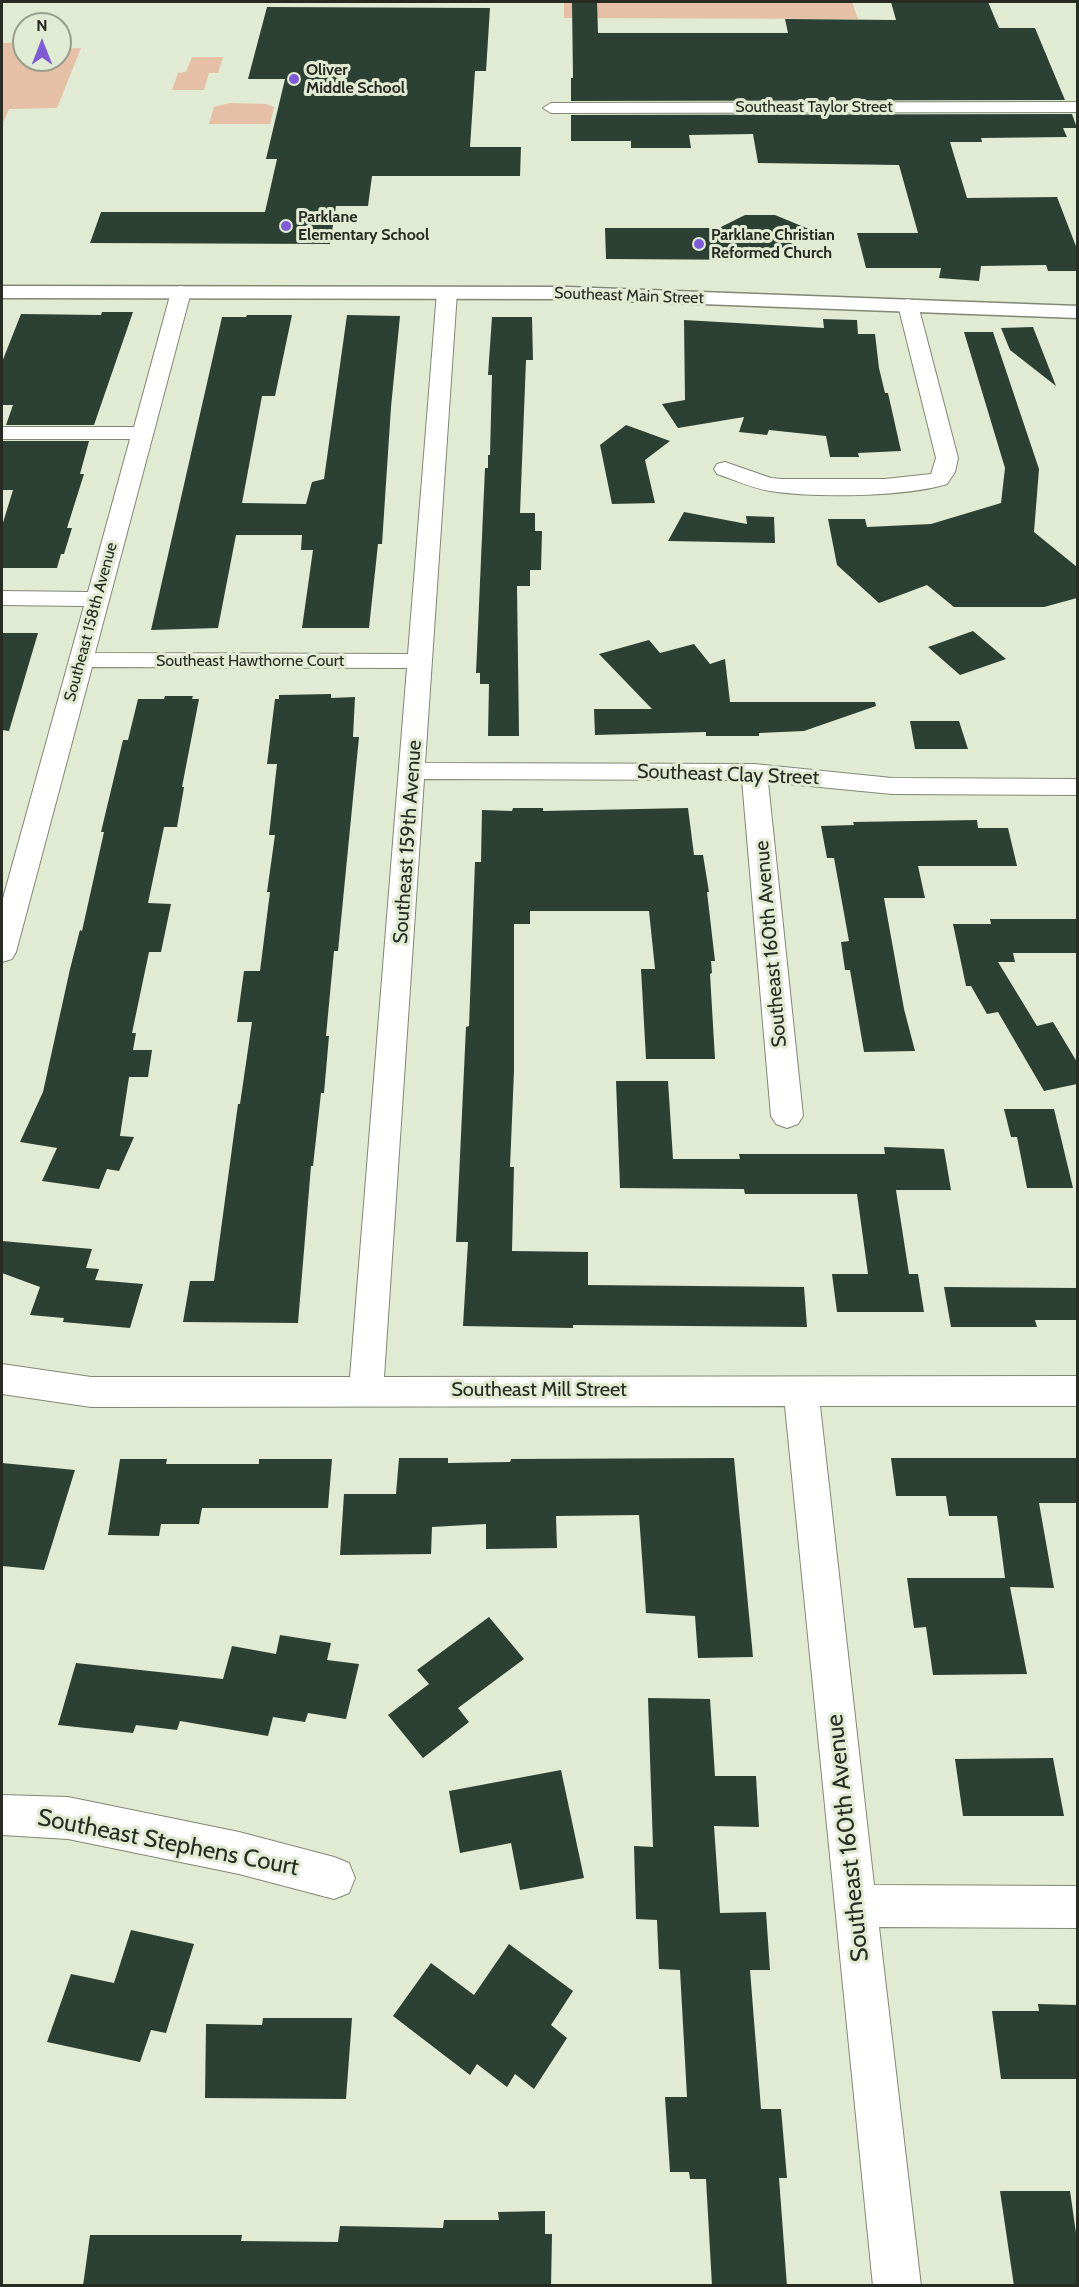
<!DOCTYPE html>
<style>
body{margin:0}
#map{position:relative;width:1079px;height:2287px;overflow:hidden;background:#e1ead3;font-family:Cabin,sans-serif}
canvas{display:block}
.frame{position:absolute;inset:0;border:3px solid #272b22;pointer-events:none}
.north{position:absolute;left:12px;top:12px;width:60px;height:60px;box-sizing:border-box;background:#e1ead3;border:2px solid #979e8c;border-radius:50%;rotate:0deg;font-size:16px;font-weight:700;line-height:24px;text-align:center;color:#272b22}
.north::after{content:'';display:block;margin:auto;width:21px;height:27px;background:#7d5bd5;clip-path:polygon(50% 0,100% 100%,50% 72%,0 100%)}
</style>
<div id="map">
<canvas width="1079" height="2287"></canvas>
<div class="frame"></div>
<div class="north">N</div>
</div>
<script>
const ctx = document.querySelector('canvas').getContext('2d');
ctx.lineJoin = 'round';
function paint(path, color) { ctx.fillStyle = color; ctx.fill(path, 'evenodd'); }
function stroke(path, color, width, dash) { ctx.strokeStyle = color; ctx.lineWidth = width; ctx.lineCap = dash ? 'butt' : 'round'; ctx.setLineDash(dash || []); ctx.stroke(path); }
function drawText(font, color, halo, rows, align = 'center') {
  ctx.font = font + ' Cabin,sans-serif'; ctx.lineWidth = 6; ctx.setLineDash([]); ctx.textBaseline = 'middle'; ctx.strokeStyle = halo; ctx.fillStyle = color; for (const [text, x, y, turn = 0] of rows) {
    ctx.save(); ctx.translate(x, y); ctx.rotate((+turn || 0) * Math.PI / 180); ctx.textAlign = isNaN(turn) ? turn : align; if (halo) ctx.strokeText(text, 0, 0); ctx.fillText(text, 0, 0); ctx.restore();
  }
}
paint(new Path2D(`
 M 564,2 L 852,2 L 858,19 L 564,18 Z
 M 2,43 L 24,43 L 24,60 L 60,60 L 60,49 L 81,48 L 57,108 L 9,109 L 2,125 Z
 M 192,57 L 223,57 L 218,73 L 209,73 L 204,90 L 172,90 L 178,73 L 186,72 Z
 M 230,103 L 266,104 L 274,107 L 270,124 L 209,124 L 214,107 Z`), '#e5c0a6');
paint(new Path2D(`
 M 572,2 L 597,2 L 598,33 L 788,33 L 785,19 L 896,20 L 891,2 L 988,2 L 999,28 L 1035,28 L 1065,100 L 571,101 L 571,78 L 573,78 Z
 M 267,7 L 490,8 L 486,71 L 475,71 L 470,147 L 521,147 L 520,176 L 372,176 L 368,206 L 336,206 L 330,244 L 90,243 L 101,212 L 265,212 L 277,159 L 266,159 L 285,79 L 248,79 Z
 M 1072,114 L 1077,128 L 1063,128 L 1067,137 L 981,138 L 982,142 L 950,142 L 967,198 L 1057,197 L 1077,249 L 1077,271 L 1048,271 L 1046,265 L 981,266 L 979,281 L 939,278 L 941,268 L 866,268 L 857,233 L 918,233 L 899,165 L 758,163 L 753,134 L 689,135 L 691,148 L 631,148 L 631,141 L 571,141 L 571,115 Z
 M 745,215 L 775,215 L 816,232 L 770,254 L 771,260 L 606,259 L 605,228 L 719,228 Z
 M 102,312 L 133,312 L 94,425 L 6,425 L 13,405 L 2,405 L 2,362 L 21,314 L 101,315 Z
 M 247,315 L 292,315 L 275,396 L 262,396 L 242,503 L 306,504 L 312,482 L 324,479 L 347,315 L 400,316 L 391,407 L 382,544 L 378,544 L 369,628 L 302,628 L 313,550 L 301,550 L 302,535 L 236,535 L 218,628 L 151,630 L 222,317 L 246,317 Z
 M 492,317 L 532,317 L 533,360 L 526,360 L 520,513 L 535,513 L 535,531 L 542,531 L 541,570 L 530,570 L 530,586 L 517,586 L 519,736 L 488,736 L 489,684 L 480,684 L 480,673 L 476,673 L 485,468 L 488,468 L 488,455 L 490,455 L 492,375 L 488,375 Z
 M 823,319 L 857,320 L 858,334 L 875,334 L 879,368 L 885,393 L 888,393 L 901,451 L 858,453 L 859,457 L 830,457 L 826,436 L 769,430 L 767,435 L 739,432 L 744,417 L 678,428 L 662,404 L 685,400 L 684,320 L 824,328 Z
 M 1033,327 L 1056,386 L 1010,350 L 1001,328 Z
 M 964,332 L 993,332 L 1039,469 L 1034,532 L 1077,567 L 1077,598 L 1044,607 L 954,607 L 927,585 L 879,603 L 837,565 L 828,519 L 865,519 L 867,527 L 931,524 L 1001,503 L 1005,468 Z
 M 626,425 L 670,441 L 645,460 L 655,503 L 612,504 L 600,445 Z
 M 2,441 L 89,441 L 80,474 L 84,474 L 67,528 L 72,528 L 64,554 L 61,554 L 57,568 L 2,568 L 2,526 L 13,490 L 2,490 Z
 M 684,512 L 747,524 L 746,516 L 774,517 L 775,543 L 668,541 Z
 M 973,631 L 1006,659 L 960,675 L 928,647 Z
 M 2,633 L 38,633 L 9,731 L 2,730 Z
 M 649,640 L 660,653 L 694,644 L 710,664 L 725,659 L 730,702 L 875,702 L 876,706 L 804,731 L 759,733 L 759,736 L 706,736 L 706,732 L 595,735 L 594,709 L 652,709 L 599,654 Z
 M 331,694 L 331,698 L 355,697 L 353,737 L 359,737 L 338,951 L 334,951 L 326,1036 L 329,1036 L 324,1093 L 321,1093 L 313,1166 L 311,1166 L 298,1323 L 183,1322 L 190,1281 L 214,1281 L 238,1104 L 240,1104 L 252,1022 L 237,1022 L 244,971 L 260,971 L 270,892 L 267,892 L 275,835 L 269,835 L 277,764 L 267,764 L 275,699 L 279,699 L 279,695 Z
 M 165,696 L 193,696 L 192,699 L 199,699 L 182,787 L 184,787 L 177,827 L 164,827 L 148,903 L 171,904 L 161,952 L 149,952 L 132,1033 L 136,1033 L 133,1050 L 152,1050 L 148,1077 L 129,1077 L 120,1136 L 134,1137 L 119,1171 L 107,1169 L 99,1189 L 42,1181 L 57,1148 L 20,1142 L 43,1092 L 70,969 L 80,930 L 82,931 L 104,832 L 101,832 L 123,740 L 128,740 L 138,699 L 164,699 Z
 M 910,721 L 959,721 L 968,749 L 915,749 Z
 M 513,808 L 543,808 L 543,811 L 688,808 L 694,855 L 703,855 L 709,892 L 707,892 L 715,961 L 711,961 L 712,973 L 710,974 L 715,1059 L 646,1059 L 641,969 L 655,969 L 649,911 L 530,911 L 530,924 L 514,924 L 514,1071 L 510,1167 L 514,1167 L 512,1251 L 588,1252 L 588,1285 L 804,1287 L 807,1327 L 573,1325 L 573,1328 L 463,1326 L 468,1242 L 456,1242 L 466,1027 L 469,1026 L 475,862 L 481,862 L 482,810 L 512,811 Z
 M 977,820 L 978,828 L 1008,828 L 1017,866 L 918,866 L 925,898 L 884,898 L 904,1009 L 915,1051 L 864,1052 L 850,970 L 845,970 L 841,942 L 849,941 L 834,858 L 827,858 L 821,826 L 854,825 L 853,822 Z
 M 990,919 L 1077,919 L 1077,953 L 1013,953 L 1015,962 L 998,962 L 1037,1026 L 1053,1022 L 1077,1062 L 1077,1084 L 1044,1091 L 998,1012 L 987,1014 L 971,986 L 966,986 L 953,924 L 991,924 Z
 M 616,1081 L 668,1081 L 673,1159 L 740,1159 L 739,1154 L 885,1154 L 884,1147 L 944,1149 L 951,1190 L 896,1190 L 909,1274 L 918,1274 L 924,1312 L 837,1312 L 832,1274 L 868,1274 L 857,1194 L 745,1194 L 744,1189 L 620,1188 Z
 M 1004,1109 L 1054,1109 L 1073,1188 L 1027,1188 L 1017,1137 L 1011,1137 Z
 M 2,1241 L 92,1249 L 86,1268 L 99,1269 L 95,1280 L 143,1284 L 130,1328 L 63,1322 L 64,1318 L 30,1315 L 40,1287 L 2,1273 Z
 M 944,1287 L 1077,1288 L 1077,1320 L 1035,1320 L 1037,1327 L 951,1327 Z
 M 399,1458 L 448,1458 L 448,1463 L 510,1462 L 511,1459 L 734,1458 L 753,1657 L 698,1658 L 695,1616 L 646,1613 L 639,1515 L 556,1516 L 557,1548 L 486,1549 L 486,1524 L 432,1527 L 431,1554 L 340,1555 L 344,1494 L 396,1494 Z
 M 891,1458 L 1077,1458 L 1077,1503 L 1039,1503 L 1054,1588 L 1010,1587 L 1027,1674 L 933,1675 L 926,1627 L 914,1628 L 907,1578 L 1005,1578 L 997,1516 L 949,1516 L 946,1496 L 896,1496 Z
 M 120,1459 L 167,1459 L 166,1464 L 259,1464 L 259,1459 L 332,1459 L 328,1508 L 202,1508 L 199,1524 L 161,1524 L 159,1536 L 108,1535 Z
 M 2,1463 L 75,1470 L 44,1570 L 2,1566 Z
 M 489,1617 L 524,1659 L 458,1708 L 469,1722 L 423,1758 L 388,1715 L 429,1684 L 417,1670 Z
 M 280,1635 L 331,1643 L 327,1660 L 359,1664 L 346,1719 L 308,1713 L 305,1722 L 273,1717 L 268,1736 L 180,1721 L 177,1730 L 136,1725 L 133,1733 L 58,1725 L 76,1663 L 223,1679 L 232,1646 L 276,1654 Z
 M 648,1698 L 710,1699 L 715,1776 L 756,1776 L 759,1827 L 714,1826 L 720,1913 L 766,1912 L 770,1970 L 750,1970 L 761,2109 L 781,2109 L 787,2178 L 779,2178 L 787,2286 L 712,2286 L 706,2179 L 690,2179 L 689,2172 L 670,2172 L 665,2097 L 687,2097 L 680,1970 L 659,1969 L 657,1920 L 636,1919 L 634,1846 L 653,1847 Z
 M 1053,1758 L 1064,1816 L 963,1816 L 955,1759 Z
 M 561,1770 L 584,1878 L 520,1890 L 511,1843 L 460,1853 L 449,1791 Z
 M 131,1930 L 194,1944 L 166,2033 L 151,2030 L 140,2062 L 47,2042 L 71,1974 L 114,1983 Z
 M 509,1944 L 573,1991 L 551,2025 L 567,2038 L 534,2089 L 515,2074 L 507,2087 L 477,2064 L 470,2075 L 393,2016 L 431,1963 L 474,1995 Z
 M 1038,2004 L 1077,2005 L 1077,2079 L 1001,2079 L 992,2011 L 1039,2011 Z
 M 263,2018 L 352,2018 L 346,2099 L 205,2098 L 206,2024 L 262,2025 Z
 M 1000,2191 L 1070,2191 L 1077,2240 L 1077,2286 L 1014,2286 Z
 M 545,2211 L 545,2234 L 552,2234 L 551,2286 L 83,2286 L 90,2235 L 242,2235 L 241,2241 L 338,2242 L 340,2226 L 443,2228 L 444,2220 L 499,2220 L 498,2212 Z`), '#2d4034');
const street = new Path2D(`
 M 1078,102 L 1078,112 L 551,113 L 543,108 L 551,103 Z
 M 181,286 L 188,288 L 191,292 L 95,653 L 408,654 L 437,292 L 440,288 L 454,288 L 457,292 L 425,763 L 754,764 L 892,778 L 1078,779 L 1078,795 L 892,794 L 768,782 L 803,1116 L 798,1124 L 787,1128 L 776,1124 L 771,1116 L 742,780 L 424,779 L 384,1377 L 1078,1376 L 1078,1406 L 820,1406 L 874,1885 L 1078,1886 L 1078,1928 L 879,1927 L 921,2286 L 873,2286 L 785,1406 L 91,1407 L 2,1394 L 2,1364 L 91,1377 L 350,1377 L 407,668 L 92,667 L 16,952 L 12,959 L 2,962 L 2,902 L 84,606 L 2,605 L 2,591 L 88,592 L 130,439 L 2,439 L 2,427 L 134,427 L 171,292 L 174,288 Z
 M 908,299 L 915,301 L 918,305 L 958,458 L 955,472 L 947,484 C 905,497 814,498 770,491 C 752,488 735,480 717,474 L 714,469 L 717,464 L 725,462 L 771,478 L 782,479 L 885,479 L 931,474 L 936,458 L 898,305 L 901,301 Z
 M 2,1795 L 68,1797 L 239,1832 L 334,1857 L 349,1863 L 355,1878 L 349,1893 L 334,1899 L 239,1874 L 68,1839 L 2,1835 Z`);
const secondary = new Path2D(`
 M 2,286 L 567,287 L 1078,306 L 1078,318 L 567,299 L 2,298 Z`);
stroke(street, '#808873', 2);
stroke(secondary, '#808873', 3);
paint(street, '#fff');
paint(secondary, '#fff');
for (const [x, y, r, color] of [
 [294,79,6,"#7d5bd5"],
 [286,226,6,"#7d5bd5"],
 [699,244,6,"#7d5bd5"]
]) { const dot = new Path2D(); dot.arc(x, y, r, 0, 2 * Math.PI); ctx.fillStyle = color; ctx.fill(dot); stroke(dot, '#e1ead3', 2); }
drawText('bold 16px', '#272b22', '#e1ead3', [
 ["Oliver",306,70],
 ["Middle School",306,88],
 ["Parklane",298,217],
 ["Elementary School",298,235],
 ["Parklane Christian",711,235],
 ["Reformed Church",711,253]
], 'left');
drawText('16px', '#272b22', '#e1ead3', [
 ["Southeast Taylor Street",814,107],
 ["Southeast Main Street",629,296,2],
 ["Southeast 158th Avenue",91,622,-75],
 ["Southeast Hawthorne Court",250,661]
]);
drawText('20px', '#272b22', '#e1ead3', [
 ["Southeast Clay Street",728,775,2],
 ["Southeast 159th Avenue",408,842,-86],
 ["Southeast 160th Avenue",771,944,-95],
 ["Southeast Mill Street",539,1390]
]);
drawText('24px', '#272b22', '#e1ead3', [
 ["Southeast 160th Avenue",848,1838,-96],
 ["Southeast Stephens Court",168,1843,11]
]);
</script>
